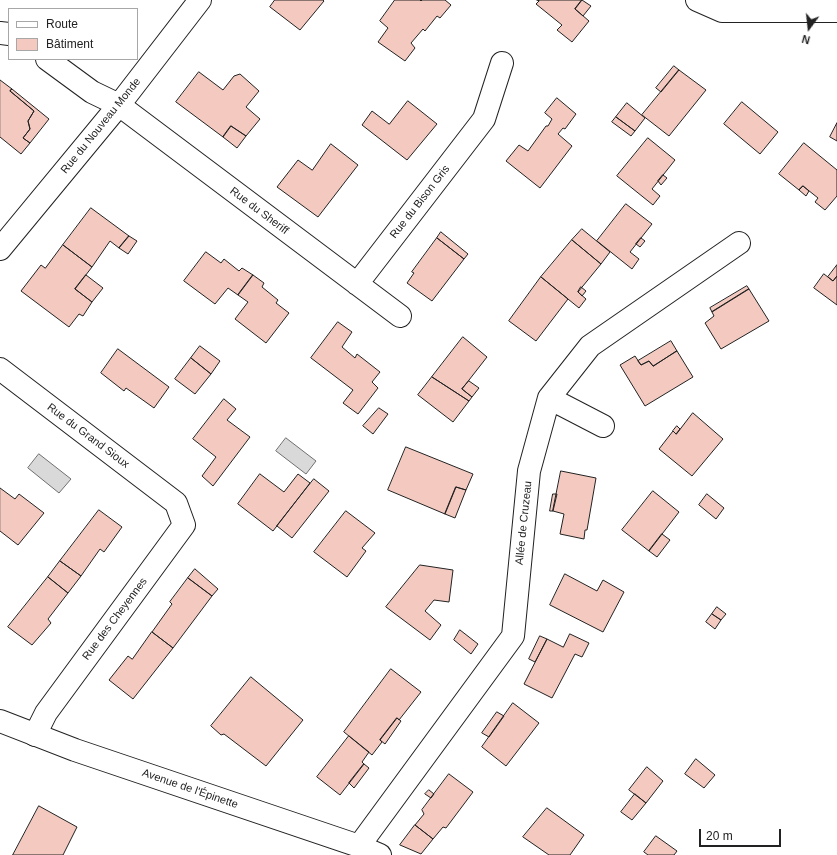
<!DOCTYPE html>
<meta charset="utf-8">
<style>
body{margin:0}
#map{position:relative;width:837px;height:855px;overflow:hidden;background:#fff;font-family:Arial,sans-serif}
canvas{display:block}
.legend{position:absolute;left:8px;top:8px;width:130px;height:52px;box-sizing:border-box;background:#fff;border:1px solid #a7a7a7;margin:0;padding:5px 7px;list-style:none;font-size:12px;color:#222}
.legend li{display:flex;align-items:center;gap:8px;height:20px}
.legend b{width:20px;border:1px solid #a7a7a7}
.north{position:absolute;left:789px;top:8px;width:40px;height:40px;-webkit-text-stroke:3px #fff;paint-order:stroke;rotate:195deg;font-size:11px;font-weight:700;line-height:16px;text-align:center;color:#222}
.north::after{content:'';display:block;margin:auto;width:14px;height:18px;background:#222;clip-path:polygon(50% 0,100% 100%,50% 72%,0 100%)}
.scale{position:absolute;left:699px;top:829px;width:82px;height:18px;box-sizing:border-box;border:2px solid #222;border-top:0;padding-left:5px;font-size:12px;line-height:14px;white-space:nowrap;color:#222;-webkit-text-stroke:3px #fff;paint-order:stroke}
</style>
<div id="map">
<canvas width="837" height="855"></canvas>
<ul class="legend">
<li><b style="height:5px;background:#fff"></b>Route</li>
<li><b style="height:11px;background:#f3c9c0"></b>Bâtiment</li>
</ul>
<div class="north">N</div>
<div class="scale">20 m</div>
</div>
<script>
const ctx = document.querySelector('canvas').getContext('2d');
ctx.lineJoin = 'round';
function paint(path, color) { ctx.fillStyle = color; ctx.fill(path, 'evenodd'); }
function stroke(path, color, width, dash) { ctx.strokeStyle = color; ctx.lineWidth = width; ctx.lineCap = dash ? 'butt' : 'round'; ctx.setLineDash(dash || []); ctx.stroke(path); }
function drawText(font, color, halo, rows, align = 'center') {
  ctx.font = font + ' Arial,sans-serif'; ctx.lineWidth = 3; ctx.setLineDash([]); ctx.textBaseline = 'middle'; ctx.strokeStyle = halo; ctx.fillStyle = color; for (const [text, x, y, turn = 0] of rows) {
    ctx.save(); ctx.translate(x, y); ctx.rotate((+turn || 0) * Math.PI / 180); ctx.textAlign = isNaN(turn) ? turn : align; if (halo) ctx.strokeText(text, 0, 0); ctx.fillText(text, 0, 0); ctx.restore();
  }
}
const water = new Path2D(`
 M 286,438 L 316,461 L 306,474 L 276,451 Z
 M 39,454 L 71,479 L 59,493 L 28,468 Z`);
paint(water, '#d9d9d9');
stroke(water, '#6f6f6f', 1);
const building = new Path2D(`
 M 275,0 L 323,0 L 324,1 L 300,30 L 270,7 Z
 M 395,0 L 420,0 L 421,1 L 422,0 L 445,0 L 451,5 L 440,18 L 437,16 L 425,31 L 423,29 L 411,43 L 415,48 L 405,61 L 378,42 L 388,28 L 380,21 Z
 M 537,0 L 582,0 L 575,9 L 589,21 L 572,42 L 557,30 L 562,25 L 536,4 L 539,1 Z
 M 582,0 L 591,6 L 583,16 L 575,9 Z
 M 674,66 L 679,70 L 661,92 L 656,88 Z
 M 679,70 L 706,90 L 669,136 L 642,115 Z
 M 199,72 L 223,90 L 234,76 L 240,74 L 259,91 L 246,107 L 260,119 L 246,136 L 231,126 L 223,137 L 176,102 Z
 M 0,80 L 12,89 L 10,91 L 34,111 L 28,121 L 30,129 L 23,138 L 30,143 L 21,154 L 0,137 Z
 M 12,89 L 49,119 L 30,143 L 23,138 L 30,129 L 28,121 L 34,111 L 10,91 Z
 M 557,98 L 576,114 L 565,129 L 563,128 L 558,134 L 572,146 L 540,188 L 506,161 L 519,145 L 528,151 L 546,126 L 548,126 L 552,119 L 545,113 Z
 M 408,101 L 437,124 L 407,160 L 362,125 L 372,111 L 389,124 Z
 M 742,102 L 778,132 L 760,154 L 724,124 Z
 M 627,103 L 645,118 L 635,131 L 616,117 Z
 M 616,117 L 635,131 L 631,136 L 612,122 Z
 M 837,123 L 837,141 L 830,137 Z
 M 231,126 L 246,136 L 237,148 L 223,137 Z
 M 648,138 L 675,160 L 652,189 L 660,196 L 653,205 L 617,176 Z
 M 804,143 L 837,170 L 837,196 L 825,210 L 815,202 L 818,198 L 803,186 L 799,190 L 779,174 Z
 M 331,144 L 358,165 L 318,217 L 277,187 L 298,160 L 312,170 Z
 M 663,175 L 667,178 L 661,185 L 658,181 Z
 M 803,186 L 809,191 L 806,196 L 799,190 Z
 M 626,204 L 652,224 L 630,252 L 639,259 L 632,269 L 597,241 Z
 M 91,208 L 129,236 L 119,248 L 110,241 L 92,267 L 63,245 Z
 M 582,229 L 610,252 L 601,264 L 572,240 Z
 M 441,232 L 468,254 L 464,259 L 437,238 Z
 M 129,236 L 137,241 L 128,254 L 119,248 Z
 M 437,238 L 464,259 L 432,301 L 407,283 L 414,273 L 412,272 Z
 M 641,238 L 645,241 L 640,247 L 636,244 Z
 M 572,240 L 601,264 L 578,292 L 586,299 L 579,308 L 541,277 Z
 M 63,245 L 92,267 L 75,289 L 92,302 L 83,316 L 79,314 L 69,327 L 21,291 L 41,265 L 45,268 Z
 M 206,252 L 221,263 L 224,259 L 239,271 L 242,268 L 253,275 L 238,295 L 228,288 L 215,304 L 184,281 Z
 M 837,265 L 837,276 L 833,281 L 828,277 Z
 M 824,274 L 833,281 L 837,276 L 837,305 L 814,288 Z
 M 86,275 L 103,288 L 92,302 L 75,289 Z
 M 253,275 L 264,283 L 262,287 L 278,300 L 276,303 L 289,313 L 266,343 L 235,319 L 248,302 L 238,295 Z
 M 541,277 L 568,299 L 536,341 L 509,321 Z
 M 747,286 L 749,289 L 712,312 L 710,308 Z
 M 581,287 L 586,291 L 582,296 L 578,292 Z
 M 749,289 L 769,321 L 721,349 L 705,323 L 714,316 L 712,312 Z
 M 338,322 L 352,332 L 342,347 L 355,358 L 357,354 L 380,372 L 372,382 L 378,388 L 358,414 L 343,403 L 353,390 L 311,358 Z
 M 463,337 L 487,357 L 462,389 L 472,397 L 469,401 L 432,377 Z
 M 671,341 L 677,351 L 653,366 L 649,361 L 641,365 L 638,361 Z
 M 200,346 L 220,361 L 211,374 L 191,358 Z
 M 118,349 L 169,387 L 154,408 L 126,388 L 124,391 L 101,373 Z
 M 677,351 L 693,377 L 645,406 L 620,365 L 635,356 L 641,365 L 649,361 L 653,366 Z
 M 191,358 L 211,374 L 195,394 L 175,379 Z
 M 432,377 L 469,401 L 453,422 L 418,395 Z
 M 469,381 L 479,388 L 472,397 L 462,389 Z
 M 224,399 L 236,409 L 227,420 L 250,437 L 213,486 L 202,476 L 216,457 L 193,439 Z
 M 379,408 L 388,414 L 373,434 L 363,426 Z
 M 693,413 L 723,439 L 692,476 L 659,449 L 673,431 L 676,434 Z
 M 677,426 L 680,429 L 676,434 L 673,431 Z
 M 406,447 L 473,474 L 466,490 L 456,487 L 445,514 L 388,490 Z
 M 561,471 L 596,478 L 587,530 L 585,530 L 584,539 L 560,534 L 564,514 L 553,511 Z
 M 260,474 L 284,492 L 298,474 L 310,483 L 273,531 L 238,504 Z
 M 314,479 L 329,491 L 292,538 L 277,526 Z
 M 456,487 L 466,490 L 455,518 L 445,514 Z
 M 0,488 L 15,499 L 19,494 L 44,513 L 18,545 L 0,531 Z
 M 653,491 L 679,512 L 649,551 L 622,530 Z
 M 553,494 L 557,494 L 553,511 L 550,511 Z
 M 707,494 L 724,508 L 716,519 L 699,505 Z
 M 99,510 L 122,527 L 104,552 L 100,549 L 81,576 L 60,561 Z
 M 346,511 L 375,533 L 362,548 L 366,551 L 347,577 L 314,552 Z
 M 662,534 L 670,540 L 657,557 L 649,551 Z
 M 60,561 L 81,576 L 68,593 L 48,577 Z
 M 420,565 L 453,570 L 449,602 L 434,600 L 425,611 L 441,625 L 430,640 L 386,607 Z
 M 195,569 L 218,589 L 212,596 L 188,578 Z
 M 565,574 L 597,591 L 603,580 L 624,592 L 603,632 L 550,605 Z
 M 48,577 L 68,593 L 48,619 L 51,623 L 32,645 L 8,627 Z
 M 188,578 L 212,596 L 173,648 L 152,632 L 172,604 L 170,602 Z
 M 717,607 L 726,614 L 721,620 L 712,614 Z
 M 712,614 L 721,620 L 715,629 L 706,622 Z
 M 460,630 L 478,644 L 471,654 L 454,640 Z
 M 152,632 L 173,648 L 133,699 L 109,680 L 128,656 L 132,659 Z
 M 570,634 L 589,643 L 582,657 L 575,654 L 552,698 L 524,684 L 547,639 L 563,647 Z
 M 540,636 L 547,639 L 535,662 L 529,659 Z
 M 391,669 L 421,692 L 399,720 L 397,718 L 380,740 L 382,742 L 372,755 L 344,732 Z
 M 251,677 L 303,720 L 266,766 L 224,734 L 221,735 L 211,726 Z
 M 513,703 L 539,723 L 506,766 L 482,747 Z
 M 497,712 L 504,716 L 489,737 L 482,733 Z
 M 397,718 L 401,721 L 385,744 L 380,740 Z
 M 349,736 L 369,752 L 362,762 L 364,764 L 340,795 L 317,777 Z
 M 696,759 L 715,775 L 704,788 L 685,774 Z
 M 364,764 L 369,768 L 354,788 L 349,783 Z
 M 647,767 L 663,781 L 646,803 L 629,790 Z
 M 449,774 L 473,792 L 446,828 L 443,827 L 433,839 L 415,825 L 424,814 L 422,810 Z
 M 429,790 L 434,794 L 431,798 L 425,794 Z
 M 635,794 L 646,803 L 632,820 L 621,812 Z
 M 39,806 L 77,827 L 63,855 L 13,855 Z
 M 547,808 L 584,835 L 570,855 L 549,855 L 523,837 Z
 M 415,825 L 433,839 L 421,854 L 400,845 Z
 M 656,836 L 677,851 L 674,855 L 648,855 L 644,852 Z`);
paint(building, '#f3c9c0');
stroke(building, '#222', 1);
const minor = new Path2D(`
 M 697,0 L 722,11 L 837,11
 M 0,33 L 9,34
 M 47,59 L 92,92 L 119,105 L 400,316
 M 0,249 L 119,105 L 200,0
 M 357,284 L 484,119 L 502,63
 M 0,369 L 176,503 L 184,525 L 46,713 L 35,735
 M 549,398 L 603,426
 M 359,846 L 513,636 L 529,471 L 549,398 L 590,346 L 739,243`);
const tertiary = new Path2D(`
 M 0,721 L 75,750 L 359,846 L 380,855`);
stroke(minor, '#222', 24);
stroke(tertiary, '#222', 24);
stroke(minor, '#fff', 22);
stroke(tertiary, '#fff', 22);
drawText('11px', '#222', '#fff', [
 ["Rue du Nouveau Monde",101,126,-51],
 ["Rue du Bison Gris",420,202,-52],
 ["Rue du Sheriff",259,211,37],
 ["Rue du Grand Sioux",88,436,37],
 ["Allée de Cruzeau",524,523,-84],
 ["Rue des Cheyennes",115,619,-53],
 ["Avenue de l'Épinette",190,789,19]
]);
</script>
